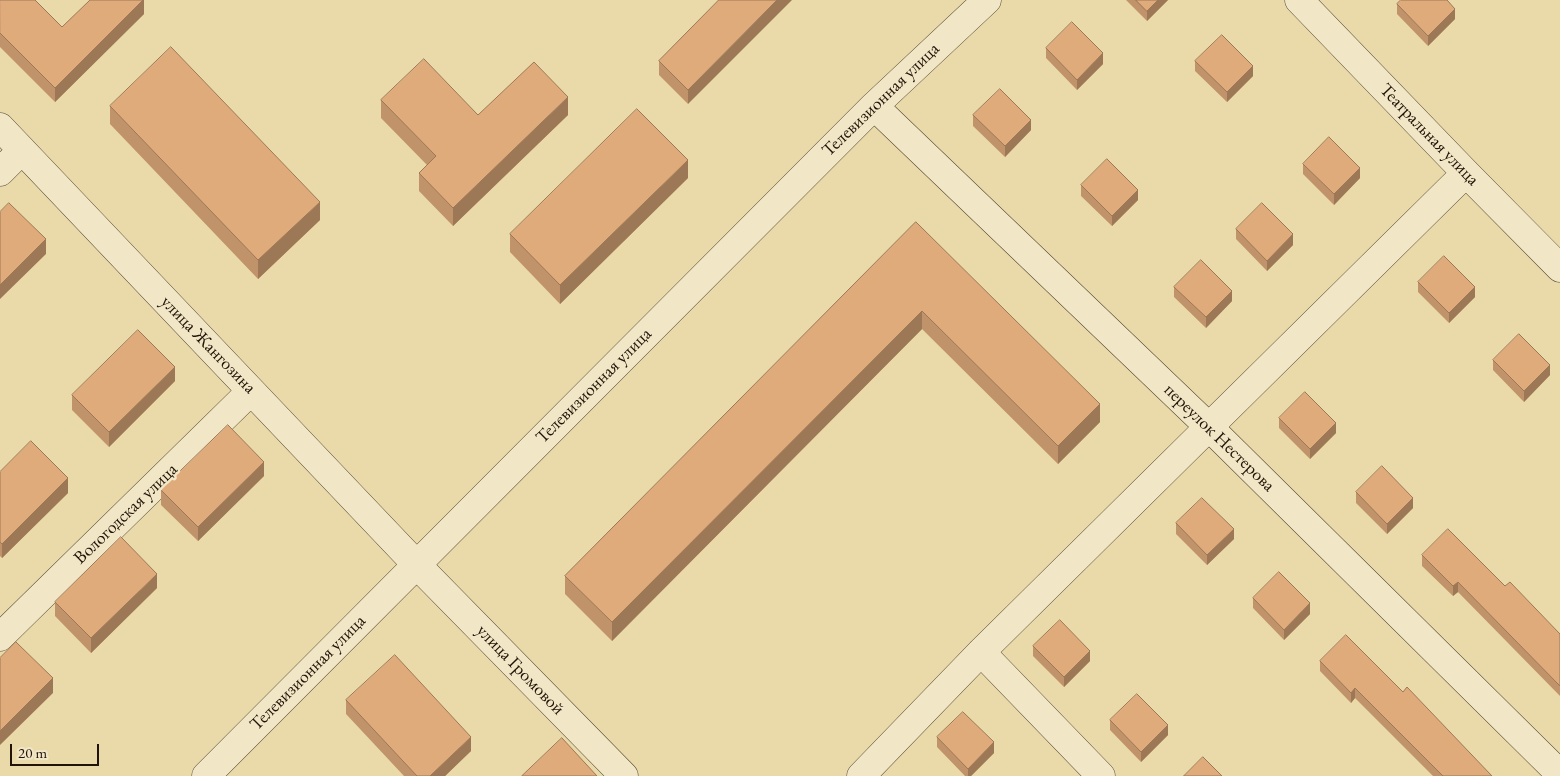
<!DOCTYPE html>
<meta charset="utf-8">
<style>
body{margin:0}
#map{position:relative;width:1560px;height:776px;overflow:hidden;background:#eadaa9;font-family:"EB Garamond",serif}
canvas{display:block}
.scale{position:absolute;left:10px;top:744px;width:89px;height:22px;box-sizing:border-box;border:2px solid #211307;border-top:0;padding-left:6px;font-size:15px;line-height:18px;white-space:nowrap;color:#211307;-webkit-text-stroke:4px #f1e7c7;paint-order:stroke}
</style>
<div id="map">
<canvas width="1560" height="776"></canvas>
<div class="scale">20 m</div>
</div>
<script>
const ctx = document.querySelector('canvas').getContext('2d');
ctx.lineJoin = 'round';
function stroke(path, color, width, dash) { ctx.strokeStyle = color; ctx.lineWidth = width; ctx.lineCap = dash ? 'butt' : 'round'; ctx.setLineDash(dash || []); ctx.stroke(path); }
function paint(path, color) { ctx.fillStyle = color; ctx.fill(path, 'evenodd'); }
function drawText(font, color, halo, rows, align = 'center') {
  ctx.font = font + ' "EB Garamond",serif'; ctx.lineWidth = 5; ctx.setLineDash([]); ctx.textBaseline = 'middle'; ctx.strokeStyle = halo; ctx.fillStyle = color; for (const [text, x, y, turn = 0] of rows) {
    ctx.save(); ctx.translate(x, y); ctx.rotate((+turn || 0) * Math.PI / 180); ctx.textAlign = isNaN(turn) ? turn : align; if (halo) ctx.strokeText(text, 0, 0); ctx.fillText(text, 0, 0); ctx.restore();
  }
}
const minor = new Path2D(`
 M 1299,0 L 1466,173 L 1560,268
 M 874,106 L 1208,426 L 1560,774
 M 0,127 L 416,564 L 624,776
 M 0,172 L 22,150
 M 0,637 L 251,391
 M 981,652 L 1101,776
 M 206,776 L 874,106 L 987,0
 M 861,776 L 981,652 L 1466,173`);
stroke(minor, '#534530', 29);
stroke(minor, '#f1e7c7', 28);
paint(new Path2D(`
 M 0,0 L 62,27 L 144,0 L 144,14 L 55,102 L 0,47 Z
 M 719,0 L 688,104 L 659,75 L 659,61 Z
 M 1126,0 L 1168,0 L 1147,21 Z
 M 1397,4 L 1455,19 L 1428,46 L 1397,14 Z
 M 1046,48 L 1103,64 L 1077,90 L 1046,58 Z
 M 1195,61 L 1253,76 L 1227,102 L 1195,71 Z
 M 381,100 L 478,115 L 568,115 L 453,226 L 419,191 L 419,173 L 427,165 L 381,118 Z
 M 110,106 L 320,220 L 258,279 L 110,124 Z
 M 973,115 L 1031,130 L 1005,157 L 973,126 Z
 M 1303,164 L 1360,178 L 1334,205 L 1303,174 Z
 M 688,178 L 560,304 L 510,252 L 510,234 Z
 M 1081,185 L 1138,200 L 1112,226 L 1081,196 Z
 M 916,222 L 1100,422 L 1058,464 L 922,329 L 612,641 L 565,594 L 565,576 Z
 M 1236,229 L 1293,245 L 1267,271 L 1236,239 Z
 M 1418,282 L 1475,297 L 1449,323 L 1418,292 Z
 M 1174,287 L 1232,301 L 1206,328 L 1174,297 Z
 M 1493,360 L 1550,375 L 1524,402 L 1493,370 Z
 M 175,381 L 109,447 L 72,410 L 72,395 Z
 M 1279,418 L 1336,433 L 1310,459 L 1279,428 Z
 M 0,472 L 68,493 L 2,558 L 0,556 Z
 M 264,476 L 198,541 L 161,505 L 161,490 Z
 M 1356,492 L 1413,508 L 1387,534 L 1356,503 Z
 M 1176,523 L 1234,539 L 1207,565 L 1176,534 Z
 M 1422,555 L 1505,586 L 1560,634 L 1560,696 L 1458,592 L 1453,596 L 1422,566 Z
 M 157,588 L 91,653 L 55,616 L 55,602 Z
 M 1253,598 L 1310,614 L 1284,640 L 1253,608 Z
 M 1033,646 L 1090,661 L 1064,687 L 1033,656 Z
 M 1320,661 L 1403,692 L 1492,776 L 1433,776 L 1355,698 L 1351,703 L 1320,671 Z
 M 346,700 L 471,751 L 445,776 L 404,776 L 346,714 Z
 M 1110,720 L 1168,735 L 1141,762 L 1110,730 Z
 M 937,737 L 994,753 L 971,776 L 965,776 L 937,747 Z`), '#c1936a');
paint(new Path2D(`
 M 143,0 L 144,0 L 144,14 L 55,102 L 55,88 Z
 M 777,0 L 792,0 L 688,104 L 688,90 Z
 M 1158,0 L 1168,0 L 1147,21 L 1147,11 Z
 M 1455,9 L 1455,19 L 1428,46 L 1428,36 Z
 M 1103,53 L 1103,64 L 1077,90 L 1077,80 Z
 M 1253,66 L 1253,76 L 1227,102 L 1227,92 Z
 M 568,97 L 568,115 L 453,226 L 453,208 Z
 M 1031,120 L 1031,130 L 1005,157 L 1005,146 Z
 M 688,160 L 688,178 L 560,304 L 560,285 Z
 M 1360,168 L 1360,178 L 1334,205 L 1334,194 Z
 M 1138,190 L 1138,200 L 1112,226 L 1112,216 Z
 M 320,202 L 320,220 L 258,279 L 258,260 Z
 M 1293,234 L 1293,245 L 1267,271 L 1267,261 Z
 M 46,239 L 46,254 L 0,299 L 0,285 Z
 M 1475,287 L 1475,297 L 1449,323 L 1449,313 Z
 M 1232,291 L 1232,301 L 1206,328 L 1206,317 Z
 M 922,311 L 922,329 L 612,641 L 612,622 Z
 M 1550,365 L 1550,375 L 1524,402 L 1524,391 Z
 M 175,367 L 175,381 L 109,447 L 109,432 Z
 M 1100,404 L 1100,422 L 1058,464 L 1058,446 Z
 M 1336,423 L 1336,433 L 1310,459 L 1310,449 Z
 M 264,462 L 264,476 L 198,541 L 198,527 Z
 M 68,478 L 68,493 L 2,558 L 2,544 Z
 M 1413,498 L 1413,508 L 1387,534 L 1387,524 Z
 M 1234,529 L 1234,539 L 1207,565 L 1207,555 Z
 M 157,574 L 157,588 L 91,653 L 91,638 Z
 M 1458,582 L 1458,592 L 1453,596 L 1453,586 Z
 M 1310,603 L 1310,614 L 1284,640 L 1284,630 Z
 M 1090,651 L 1090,661 L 1064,687 L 1064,677 Z
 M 53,678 L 53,693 L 0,745 L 0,731 Z
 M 1355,688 L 1355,698 L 1351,703 L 1351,693 Z
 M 1168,725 L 1168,735 L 1141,762 L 1141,752 Z
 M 471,737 L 471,751 L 445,776 L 430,776 Z
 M 994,742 L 994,753 L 971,776 L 968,776 L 968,769 Z`), '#9d7856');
const building = new Path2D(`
 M 0,0 L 35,0 L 62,27 L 90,0 L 143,0 L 55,88 L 0,33 Z
 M 719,0 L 777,0 L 688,90 L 659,61 Z
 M 1136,0 L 1158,0 L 1147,11 Z
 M 1401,0 L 1447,0 L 1455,9 L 1428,36 L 1397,4 Z
 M 1072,22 L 1103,53 L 1077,80 L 1046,48 Z
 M 1222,35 L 1253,66 L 1227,92 L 1195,61 Z
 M 171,47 L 320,202 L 258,260 L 110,106 Z
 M 424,59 L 478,115 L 534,62 L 568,97 L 453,208 L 419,173 L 436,156 L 381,100 Z
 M 1000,89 L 1031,120 L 1005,146 L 973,115 Z
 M 637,109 L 688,160 L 560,285 L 510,234 Z
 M 1329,137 L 1360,168 L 1334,194 L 1303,164 Z
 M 1107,159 L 1138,190 L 1112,216 L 1081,185 Z
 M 9,203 L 46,239 L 0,285 L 0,212 Z
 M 1262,203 L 1293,234 L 1267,261 L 1236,229 Z
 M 916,222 L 1100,404 L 1058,446 L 922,311 L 612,622 L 565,576 Z
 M 1444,256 L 1475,287 L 1449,313 L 1418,282 Z
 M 1201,260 L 1232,291 L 1206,317 L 1174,287 Z
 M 138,330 L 175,367 L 109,432 L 72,395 Z
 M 1519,334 L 1550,365 L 1524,391 L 1493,360 Z
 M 1305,392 L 1336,423 L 1310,449 L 1279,418 Z
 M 228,425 L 264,462 L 198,527 L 161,490 Z
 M 31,441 L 68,478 L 2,544 L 0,542 L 0,472 Z
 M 1382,466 L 1413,498 L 1387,524 L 1356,492 Z
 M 1202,498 L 1234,529 L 1207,555 L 1176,523 Z
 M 1448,529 L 1505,586 L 1510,582 L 1560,634 L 1560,686 L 1458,582 L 1453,586 L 1422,555 Z
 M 121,537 L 157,574 L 91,638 L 55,602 Z
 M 1279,572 L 1310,603 L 1284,630 L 1253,598 Z
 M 1060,620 L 1090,651 L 1064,677 L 1033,646 Z
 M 1346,635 L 1403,692 L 1407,687 L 1492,776 L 1443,776 L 1355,688 L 1351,693 L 1320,661 Z
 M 16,642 L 53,678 L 0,731 L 0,658 Z
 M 395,655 L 471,737 L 430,776 L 417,776 L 346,700 Z
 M 1137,694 L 1168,725 L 1141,752 L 1110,720 Z
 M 963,712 L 994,742 L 968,769 L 937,737 Z
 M 562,738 L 597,776 L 522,776 Z
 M 1203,757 L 1222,776 L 1184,776 Z`);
paint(building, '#e0ab7b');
stroke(building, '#9d7856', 1);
drawText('18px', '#211307', '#f1e7c7', [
 ["Телевизионная улица",881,100,-44],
 ["Театральная улица",1429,135,46],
 ["улица Жангозина",208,345,46],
 ["Телевизионная улица",594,386,-45],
 ["переулок Нестерова",1219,438,44],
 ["Вологодская улица",126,514,-44],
 ["улица Громовой",520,670,46],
 ["Телевизионная улица",308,673,-45]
]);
</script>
